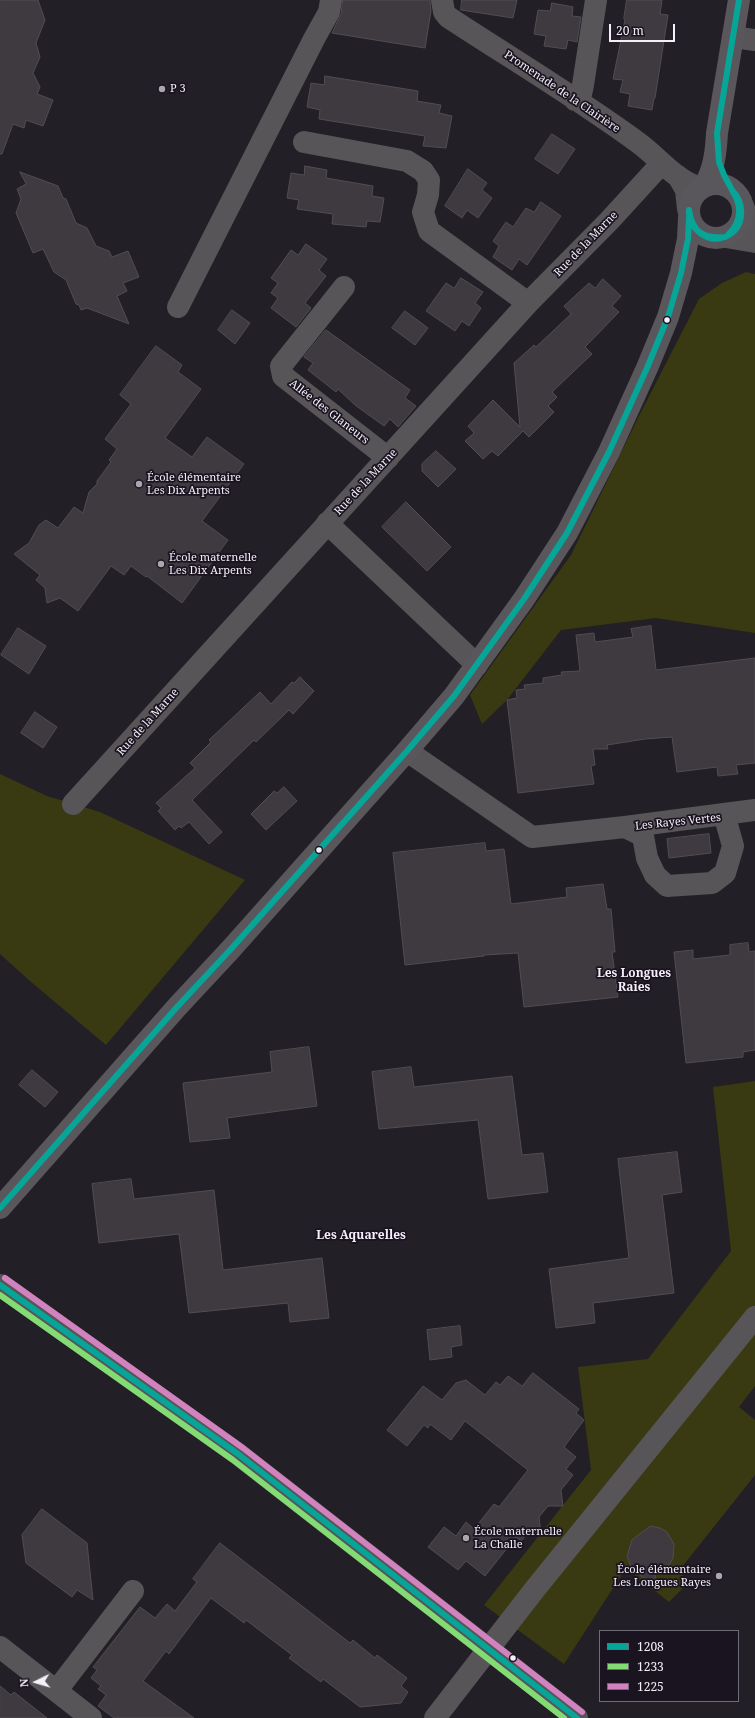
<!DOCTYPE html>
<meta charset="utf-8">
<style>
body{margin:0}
#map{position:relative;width:755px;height:1718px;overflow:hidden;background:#231f26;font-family:"Noto Serif",serif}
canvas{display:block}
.legend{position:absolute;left:599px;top:1630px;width:140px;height:72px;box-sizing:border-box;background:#1a1320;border:1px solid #716b76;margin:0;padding:5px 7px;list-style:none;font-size:12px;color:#f4eff8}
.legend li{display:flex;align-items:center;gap:8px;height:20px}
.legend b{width:20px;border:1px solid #716b76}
.north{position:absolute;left:16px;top:1662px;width:40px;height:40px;-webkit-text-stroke:3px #1a1320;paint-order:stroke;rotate:265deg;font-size:11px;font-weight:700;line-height:16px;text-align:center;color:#f4eff8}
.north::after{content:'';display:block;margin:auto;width:14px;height:18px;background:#f4eff8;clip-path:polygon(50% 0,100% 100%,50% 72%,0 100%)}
.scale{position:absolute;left:609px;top:24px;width:66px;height:18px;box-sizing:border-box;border:2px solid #f4eff8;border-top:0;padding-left:5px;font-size:12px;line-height:14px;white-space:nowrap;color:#f4eff8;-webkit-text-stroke:3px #1a1320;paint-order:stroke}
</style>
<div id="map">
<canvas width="755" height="1718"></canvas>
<ul class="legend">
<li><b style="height:5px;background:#06a597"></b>1208</li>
<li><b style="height:5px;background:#82dc73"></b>1233</li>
<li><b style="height:5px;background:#d282be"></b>1225</li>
</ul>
<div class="north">N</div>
<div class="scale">20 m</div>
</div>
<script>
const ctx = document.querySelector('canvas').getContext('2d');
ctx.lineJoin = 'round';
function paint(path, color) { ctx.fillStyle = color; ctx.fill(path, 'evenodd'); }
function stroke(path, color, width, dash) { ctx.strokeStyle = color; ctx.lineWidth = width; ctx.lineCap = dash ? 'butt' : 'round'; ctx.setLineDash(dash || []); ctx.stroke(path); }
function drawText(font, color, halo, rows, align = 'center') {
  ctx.font = font + ' "Noto Serif",serif'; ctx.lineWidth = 3.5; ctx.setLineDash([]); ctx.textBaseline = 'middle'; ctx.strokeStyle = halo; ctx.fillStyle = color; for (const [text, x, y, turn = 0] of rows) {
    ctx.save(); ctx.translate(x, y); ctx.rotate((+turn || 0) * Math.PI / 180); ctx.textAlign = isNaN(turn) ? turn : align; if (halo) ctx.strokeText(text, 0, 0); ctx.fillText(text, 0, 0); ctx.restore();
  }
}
paint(new Path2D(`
 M 746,272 L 755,274 L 755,633 L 656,618 L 561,630 L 507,700 L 482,724 L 470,695 L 571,555 L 640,414 L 699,299 L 722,283 Z
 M 0,774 L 47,796 L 100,812 L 245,880 L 106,1045 L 30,981 L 0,954 Z
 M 755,1081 L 755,1386 L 739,1407 L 755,1420 L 755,1475 L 682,1567 L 685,1586 L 669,1602 L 626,1568 L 564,1664 L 484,1605 L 591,1470 L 578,1367 L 648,1359 L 731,1251 L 713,1087 Z`), '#393a12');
const building = new Path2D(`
 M 0,0 L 38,0 L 45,20 L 36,43 L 40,57 L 33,73 L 40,87 L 37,94 L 53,100 L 43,126 L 26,120 L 24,128 L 13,124 L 2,154 L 0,154 Z
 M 343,0 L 430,0 L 431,11 L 425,48 L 332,33 L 341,14 Z
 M 462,0 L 517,0 L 513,18 L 461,10 Z
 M 627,0 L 662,0 L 660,14 L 668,15 L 655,98 L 654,98 L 652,110 L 628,106 L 630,94 L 620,92 L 623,80 L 613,79 L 625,20 L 624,19 Z
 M 552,3 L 573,7 L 572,16 L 581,17 L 577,42 L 568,40 L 566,49 L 544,46 L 546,36 L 534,34 L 538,10 L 550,11 Z
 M 325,76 L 418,91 L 417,101 L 441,105 L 439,113 L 452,116 L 446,148 L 423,146 L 425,136 L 319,119 L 320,110 L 307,107 L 311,83 L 324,85 Z
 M 552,134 L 575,149 L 558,174 L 535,159 Z
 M 305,166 L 327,170 L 326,178 L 373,186 L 372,196 L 384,198 L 380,222 L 367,221 L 366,227 L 332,224 L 333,214 L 297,209 L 299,200 L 287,198 L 291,173 L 304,175 Z
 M 468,169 L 487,183 L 482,190 L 492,198 L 478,218 L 467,210 L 462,218 L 445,206 Z
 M 20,172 L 58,186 L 63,198 L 66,199 L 76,223 L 87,228 L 96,246 L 109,251 L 112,257 L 128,251 L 139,277 L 123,283 L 127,291 L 117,296 L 129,324 L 87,308 L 81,310 L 79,305 L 76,304 L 66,280 L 54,272 L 43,249 L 33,253 L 16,213 L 21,199 L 17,189 L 26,184 Z
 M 541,202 L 561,216 L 527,265 L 519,259 L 512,270 L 493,257 L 499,246 L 493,241 L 506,222 L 513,227 L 526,208 L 534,212 Z
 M 306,244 L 327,259 L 319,270 L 326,276 L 305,303 L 311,308 L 296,327 L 271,308 L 278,298 L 271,293 L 278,283 L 271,278 L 291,250 L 298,255 Z
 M 461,278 L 483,292 L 475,303 L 481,308 L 469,326 L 462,321 L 455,331 L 426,311 L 446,283 L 454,288 Z
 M 603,279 L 621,296 L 612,306 L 619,312 L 585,347 L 592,354 L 552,392 L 557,397 L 548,406 L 554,412 L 529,437 L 523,431 L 498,456 L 492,451 L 483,459 L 465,441 L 474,433 L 468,426 L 493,400 L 520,427 L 514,363 L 534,345 L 536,347 L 571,314 L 564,306 L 589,283 L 595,288 Z
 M 232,310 L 250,323 L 235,344 L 218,330 Z
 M 405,311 L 428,328 L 415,345 L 392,328 Z
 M 326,330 L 410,390 L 405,398 L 416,406 L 398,427 L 390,419 L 384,426 L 355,405 L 338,389 L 336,392 L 308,370 L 313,363 L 304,357 Z
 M 156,346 L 182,365 L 178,372 L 201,389 L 165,438 L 192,457 L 207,437 L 244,464 L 202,521 L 228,540 L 182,603 L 147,576 L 146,577 L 131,566 L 124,575 L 111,566 L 78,611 L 60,598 L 47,603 L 45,588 L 36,580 L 40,575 L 14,554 L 29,543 L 39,525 L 46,520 L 58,528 L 74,507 L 83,513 L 89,492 L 97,484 L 97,481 L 111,462 L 109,460 L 117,449 L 105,439 L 131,404 L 120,395 Z
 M 436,451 L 456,469 L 438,487 L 422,471 L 422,464 Z
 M 406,502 L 451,547 L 427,571 L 382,527 Z
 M 651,626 L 656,670 L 755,658 L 755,763 L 736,765 L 738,774 L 718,776 L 717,767 L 677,772 L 672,737 L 645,739 L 607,745 L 608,749 L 593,749 L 595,765 L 591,766 L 594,784 L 518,793 L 507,700 L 517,698 L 516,690 L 525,689 L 524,685 L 543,683 L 543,678 L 562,675 L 561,672 L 580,671 L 576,635 L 594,633 L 595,642 L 633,637 L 631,629 Z
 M 18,628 L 46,646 L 29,674 L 1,655 Z
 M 300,677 L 314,691 L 293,714 L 289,710 L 256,742 L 254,740 L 192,800 L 222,832 L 209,844 L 189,822 L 181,828 L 179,826 L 175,830 L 158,811 L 161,808 L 156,803 L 195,768 L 190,763 L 211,742 L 209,740 L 260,692 L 271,704 L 292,682 L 294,683 Z
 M 35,712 L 57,727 L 43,748 L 21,733 Z
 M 284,787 L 297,801 L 266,830 L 251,814 L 274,791 L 277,793 Z
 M 709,834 L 711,853 L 669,858 L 667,839 Z
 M 485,843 L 486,851 L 504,849 L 511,904 L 567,897 L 566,888 L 603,884 L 607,909 L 611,909 L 615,952 L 612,952 L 618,997 L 524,1007 L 518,953 L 484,955 L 484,956 L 405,965 L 393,853 Z
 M 748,943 L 749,952 L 755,951 L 755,1050 L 743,1052 L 743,1057 L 686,1063 L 674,952 L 693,950 L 693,959 L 730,955 L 730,945 Z
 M 309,1047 L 317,1106 L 227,1118 L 230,1138 L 190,1142 L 183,1083 L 272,1072 L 270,1052 Z
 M 411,1067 L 414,1087 L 512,1076 L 522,1155 L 543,1153 L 548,1192 L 488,1199 L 478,1120 L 379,1129 L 372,1072 Z
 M 32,1070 L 58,1092 L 45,1107 L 19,1085 Z
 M 677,1152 L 682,1192 L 662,1195 L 674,1293 L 593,1303 L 595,1323 L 556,1328 L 549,1269 L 629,1258 L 618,1159 Z
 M 131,1179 L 134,1199 L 214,1190 L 223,1270 L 322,1258 L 329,1318 L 290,1322 L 288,1303 L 189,1313 L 179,1234 L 99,1243 L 92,1184 Z
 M 460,1326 L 462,1345 L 451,1347 L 452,1357 L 430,1360 L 427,1330 Z
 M 533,1373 L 579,1409 L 576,1413 L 584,1420 L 564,1447 L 576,1457 L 566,1469 L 573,1475 L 561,1490 L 563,1506 L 548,1506 L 539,1517 L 541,1534 L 526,1535 L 521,1541 L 516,1537 L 485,1576 L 466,1561 L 458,1570 L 428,1547 L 444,1527 L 456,1536 L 466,1522 L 474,1529 L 494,1504 L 499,1507 L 528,1470 L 465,1421 L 451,1440 L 430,1424 L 428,1428 L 424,1425 L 407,1446 L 387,1430 L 423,1386 L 442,1400 L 456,1383 L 466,1380 L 485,1395 L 496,1382 L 500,1385 L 508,1376 L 522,1386 Z
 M 42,1509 L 87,1543 L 93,1600 L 77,1590 L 72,1597 L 26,1563 L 22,1535 Z
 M 651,1526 L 660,1528 L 667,1532 L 674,1544 L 673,1558 L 669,1565 L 655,1574 L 657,1588 L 632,1569 L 627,1556 L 632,1540 Z
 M 220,1543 L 350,1643 L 353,1640 L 375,1658 L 377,1655 L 407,1678 L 401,1686 L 408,1692 L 401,1703 L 360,1707 L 323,1679 L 321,1682 L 289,1658 L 292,1655 L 246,1620 L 244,1623 L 211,1598 L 169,1654 L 166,1651 L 143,1681 L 194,1718 L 114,1718 L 98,1706 L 106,1695 L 98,1689 L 101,1686 L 91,1678 L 97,1670 L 93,1667 L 140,1607 L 155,1618 L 167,1604 L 175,1611 L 197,1582 L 193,1579 Z
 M 0,1686 L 11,1695 L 14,1692 L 47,1718 L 0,1718 Z`);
paint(building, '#3e3a40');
stroke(building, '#504d53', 1);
stroke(new Path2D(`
 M 442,0 L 444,12 L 448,17 C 512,59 579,99 640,144 C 660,159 676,181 701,188
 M 733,37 L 755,40
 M 575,100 L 581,94 L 583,85 L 596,0
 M 304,142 L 407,161 L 423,171 L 429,180 L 428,195 L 423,212 L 429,231 L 528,303
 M 678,176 L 686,190 L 688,209
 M 743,206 L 755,235
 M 726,237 L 755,242
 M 344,287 L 281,366 L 283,376 L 388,458
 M 178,307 L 314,39 L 329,12 L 331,0
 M 327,523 L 477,665
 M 407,751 L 532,837 L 625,827 L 643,836 L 647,858 L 655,875 L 667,886 L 712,883 L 725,873 L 733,846 L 724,814 L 625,827
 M 73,804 L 528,303 L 609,221 L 662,163
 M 724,814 L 755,810
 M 0,1285 L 238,1454 L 577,1718
 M 0,1647 L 91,1718
 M 57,1690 L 133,1591
 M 435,1718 L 535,1589 L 755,1317`), '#575558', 22);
stroke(new Path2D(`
 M689 211a27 27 0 1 1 54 0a27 27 0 1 1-54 0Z
 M 704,186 C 714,170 716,152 717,133 L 739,0
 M 0,1208 L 177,1007 L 231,949 L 407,751 L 454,696 L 524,599 L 567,533 L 609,452 L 647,368 L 668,317 L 681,273 L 688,239 L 689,218`), '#59575b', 22);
stroke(new Path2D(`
 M 731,188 L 724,175 L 719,162 L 717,133 L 739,0
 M 689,210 C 692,232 703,239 725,237
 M 689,210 C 688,228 707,244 725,237
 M 727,236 C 742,222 743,207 732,190
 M 727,236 C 745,227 745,203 732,190
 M 0,1208 L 177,1007 L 231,949 L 407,751 L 454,696 L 524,599 L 567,533 L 609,452 L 647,368 L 668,317 L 681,273 L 688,239 L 689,218
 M 0,1285 L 238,1454 L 577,1718`), '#06a597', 6);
stroke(new Path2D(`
 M 0,1295 L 233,1460 L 564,1718`), '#82dc73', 6);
stroke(new Path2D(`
 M 5,1278 L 243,1448 L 582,1712`), '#d282be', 6);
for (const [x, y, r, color] of [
 [162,89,4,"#aba6ae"],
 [667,320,3.5,"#f4eff8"],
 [139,484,4,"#aba6ae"],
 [161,564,4,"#aba6ae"],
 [319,850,3.5,"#f4eff8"],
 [466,1538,4,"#aba6ae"],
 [719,1576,4,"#aba6ae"],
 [513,1658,3.5,"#f4eff8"]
]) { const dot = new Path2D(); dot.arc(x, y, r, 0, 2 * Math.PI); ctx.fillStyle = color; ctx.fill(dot); stroke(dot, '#1a1320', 1.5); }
drawText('11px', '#f4eff8', '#1a1320', [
 ["P 3",170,89],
 ["École élémentaire",147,478],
 ["Les Dix Arpents",147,491],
 ["École maternelle",169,558],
 ["Les Dix Arpents",169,571],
 ["École maternelle",474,1532],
 ["La Challe",474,1545],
 ["École élémentaire",711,1570,"right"],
 ["Les Longues Rayes",711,1583,"right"]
], 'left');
drawText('11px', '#f4eff8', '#1a1320', [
 ["Promenade de la Clairière",562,92,34],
 ["Rue de la Marne",586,244,-46],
 ["Allée des Glaneurs",329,412,38],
 ["Rue de la Marne",366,482,-47],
 ["Rue de la Marne",148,722,-48],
 ["Les Rayes Vertes",678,822,-6]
]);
drawText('bold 12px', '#f4eff8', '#1a1320', [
 ["Les Longues",634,974],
 ["Raies",634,988],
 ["Les Aquarelles",361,1236]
]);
</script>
